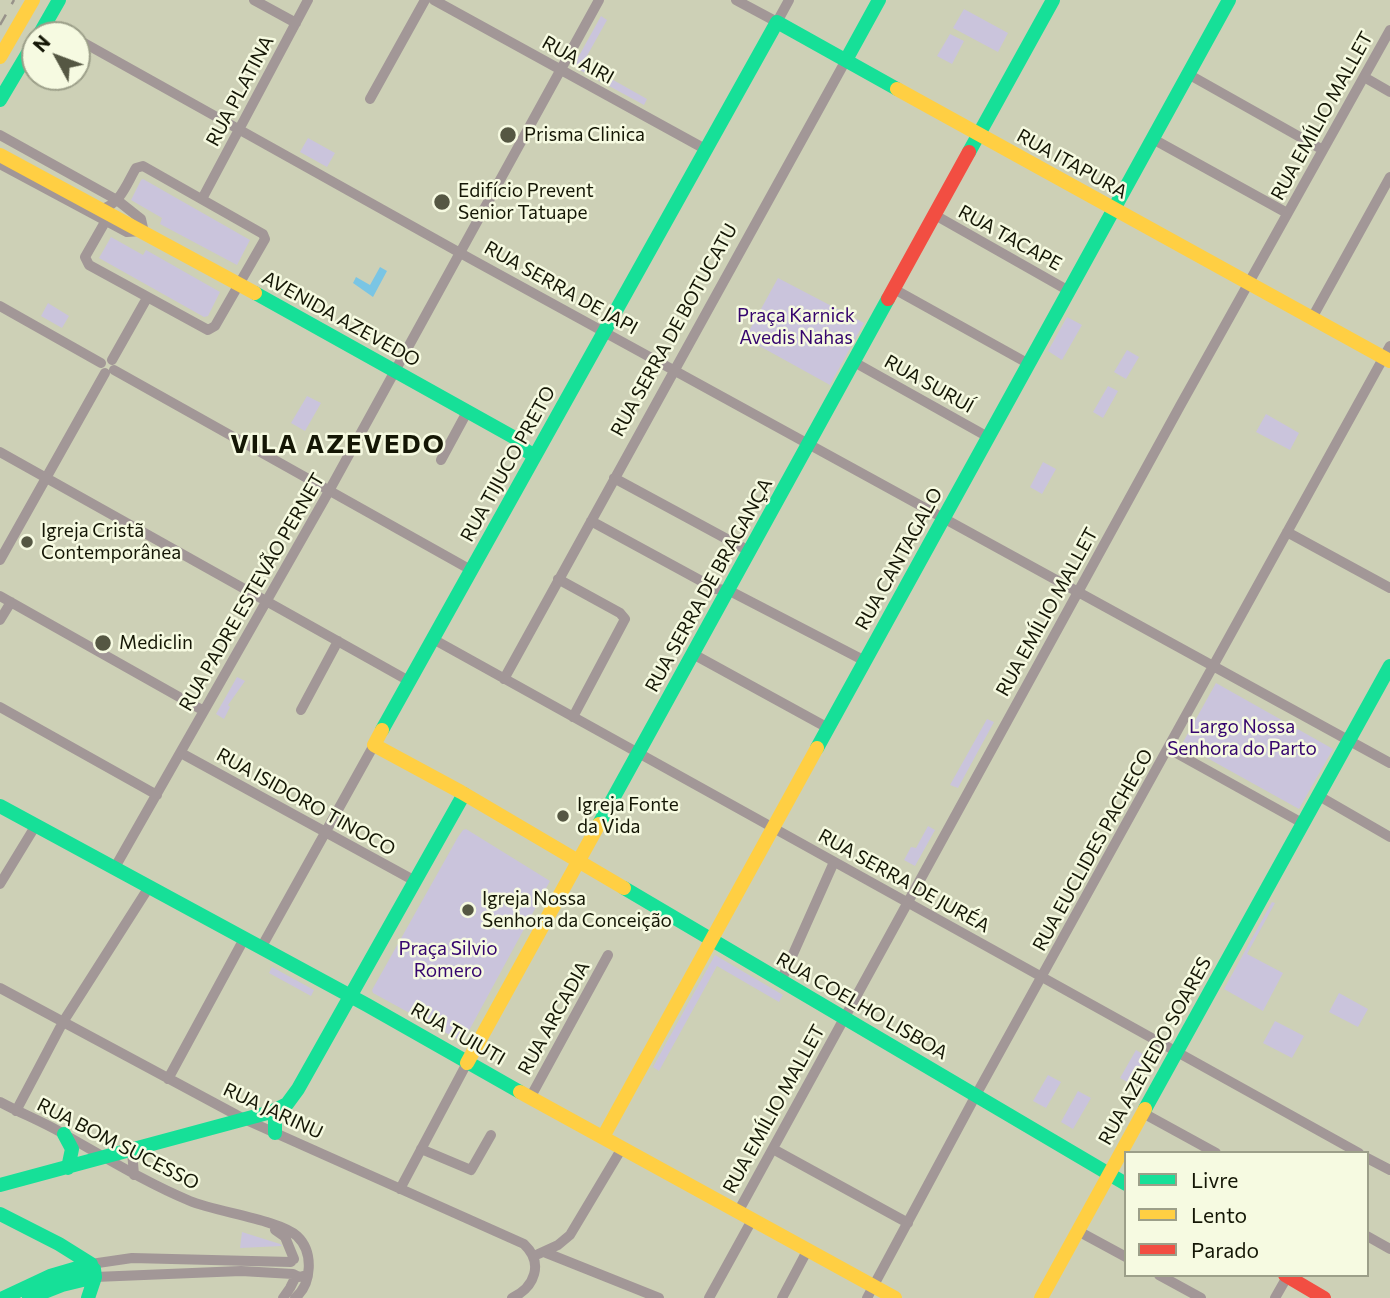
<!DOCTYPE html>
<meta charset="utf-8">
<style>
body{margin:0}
#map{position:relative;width:1390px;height:1298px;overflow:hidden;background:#cdd0b6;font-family:Commissioner,sans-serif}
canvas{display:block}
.legend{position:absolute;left:1124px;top:1151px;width:245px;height:126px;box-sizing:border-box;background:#f6fae1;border:2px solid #9c9f89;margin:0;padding:9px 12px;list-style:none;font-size:21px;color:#141605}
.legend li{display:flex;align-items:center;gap:14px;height:35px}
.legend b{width:35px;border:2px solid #9c9f89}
.north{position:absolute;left:21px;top:21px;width:70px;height:70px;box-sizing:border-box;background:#f6fae1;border:2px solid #9c9f89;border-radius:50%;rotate:311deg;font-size:19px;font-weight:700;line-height:28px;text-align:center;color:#141605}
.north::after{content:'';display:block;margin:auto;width:24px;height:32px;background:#555743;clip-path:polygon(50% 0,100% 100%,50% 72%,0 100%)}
</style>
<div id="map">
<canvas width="1390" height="1298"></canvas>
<ul class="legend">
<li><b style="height:9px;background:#16e098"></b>Livre</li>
<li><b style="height:9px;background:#ffcf43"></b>Lento</li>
<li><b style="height:9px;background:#f24e42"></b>Parado</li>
</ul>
<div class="north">N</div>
</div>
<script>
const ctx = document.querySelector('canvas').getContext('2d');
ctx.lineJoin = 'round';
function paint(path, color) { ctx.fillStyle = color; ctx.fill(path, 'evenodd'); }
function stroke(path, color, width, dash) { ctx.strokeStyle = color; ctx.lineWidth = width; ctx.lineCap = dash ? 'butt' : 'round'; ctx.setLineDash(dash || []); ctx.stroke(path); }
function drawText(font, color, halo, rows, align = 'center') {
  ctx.font = font + ' Commissioner,sans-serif'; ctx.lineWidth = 5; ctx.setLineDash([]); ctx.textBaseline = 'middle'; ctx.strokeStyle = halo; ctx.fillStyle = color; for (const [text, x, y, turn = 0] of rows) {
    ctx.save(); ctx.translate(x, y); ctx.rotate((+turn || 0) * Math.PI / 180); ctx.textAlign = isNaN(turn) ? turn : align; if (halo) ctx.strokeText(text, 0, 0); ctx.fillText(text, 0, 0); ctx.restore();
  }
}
paint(new Path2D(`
 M 964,9 L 1008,33 L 998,52 L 953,28 Z
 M 601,16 L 607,20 L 583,63 L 647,99 L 644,105 L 576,68 L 575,63 Z
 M 950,34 L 964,41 L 952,64 L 937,56 Z
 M 308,138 L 335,153 L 327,167 L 300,152 Z
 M 143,179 L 250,240 L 237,265 L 160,224 L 162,218 L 131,200 L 141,180 Z
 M 111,237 L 143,255 L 146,250 L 220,292 L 208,316 L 204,317 L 99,258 Z
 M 778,278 L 864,323 L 830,385 L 745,338 Z
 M 48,303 L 69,316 L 62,328 L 41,316 Z
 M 1067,317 L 1082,325 L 1062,360 L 1048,351 Z
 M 1127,350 L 1139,357 L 1126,379 L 1114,372 Z
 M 1108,386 L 1118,391 L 1103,418 L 1093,412 Z
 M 307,396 L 321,403 L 305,431 L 291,423 Z
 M 1266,414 L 1299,433 L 1290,450 L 1256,432 Z
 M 1043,462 L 1056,469 L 1042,494 L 1030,487 Z
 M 237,677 L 245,681 L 228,705 L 230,707 L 224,719 L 216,714 Z
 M 1216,683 L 1333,749 L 1299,809 L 1182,744 Z
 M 987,719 L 994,722 L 958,788 L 950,785 Z
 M 928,826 L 935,830 L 915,866 L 904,860 L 911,847 L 916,848 Z
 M 466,829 L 550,881 L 465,1038 L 459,1040 L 373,993 L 372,990 L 458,837 L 463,830 Z
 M 1272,902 L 1275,903 L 1247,954 L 1283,973 L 1263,1011 L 1224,989 Z
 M 715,955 L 783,995 L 779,1002 L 717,966 L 659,1071 L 653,1067 Z
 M 272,967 L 314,990 L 311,996 L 269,973 Z
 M 1339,993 L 1368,1009 L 1358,1027 L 1329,1012 Z
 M 1275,1021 L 1304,1036 L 1292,1058 L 1263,1043 Z
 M 1136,1050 L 1148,1057 L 1133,1085 L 1120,1078 Z
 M 1048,1075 L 1061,1082 L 1046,1108 L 1033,1101 Z
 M 1078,1091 L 1091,1098 L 1073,1129 L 1061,1122 Z
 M 242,1232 L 280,1244 L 282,1246 L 240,1248 Z`), '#cac4dc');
paint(new Path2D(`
 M 380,267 L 387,271 L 373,297 L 353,283 L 356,277 L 370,285 Z`), '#7ac5e4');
stroke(new Path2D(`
 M 254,0 L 296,23
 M 434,0 L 705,149
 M 736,0 L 777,22 L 789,0
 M 47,22 L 70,35
 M 77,39 L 471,259 L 1390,763
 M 1188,74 L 1323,150
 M 1364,77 L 1390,92
 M 370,99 L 425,0
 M 0,135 L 117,200 L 141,219 L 143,228
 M 1153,139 L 1287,213
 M 0,164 L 127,232 L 141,231
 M 202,199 L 308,0
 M 101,209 C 120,205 127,183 136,168 L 143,166 L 263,234 L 265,239 L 215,326 L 208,330 L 89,265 L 85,257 L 105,222
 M 935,215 L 1069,291
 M 894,289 L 1029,364
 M 0,306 L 101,363
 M 1312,318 L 1390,177
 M 112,360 L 147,298
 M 854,362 L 988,437
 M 114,370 L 471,570
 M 0,452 L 409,681
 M 441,460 L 467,412
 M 614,478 L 749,551
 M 591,521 L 716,589 L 728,590 L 865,661
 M 1287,532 L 1390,588
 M 0,560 L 105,373
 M 558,579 L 620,613 L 625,619 L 573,717
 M 0,596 L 204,711
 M 0,620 L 11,602
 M 433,639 L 1359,1153
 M 693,654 L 828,728
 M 504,679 L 846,60
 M 0,707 L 157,795
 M 301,710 L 338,641
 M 1169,749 L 1304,824
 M 181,753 L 415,881
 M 1319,796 L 1390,837
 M 114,869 L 324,500 L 599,0
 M 0,884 L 36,825
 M 261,948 L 374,745
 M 781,981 L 834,862
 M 0,988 L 244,1119 L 524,1244 C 544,1263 535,1287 512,1298
 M 168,1079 L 244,939
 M 530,1098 L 608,955
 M 0,1102 C 22,1114 46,1123 67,1136 C 108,1159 147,1183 190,1201 C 217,1212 279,1220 297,1236 C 314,1252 312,1284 295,1298
 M 16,1111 L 63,1022 L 149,887
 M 1143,1113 L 1216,1153
 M 421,1149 L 471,1170 L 491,1135
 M 773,1149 L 908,1223
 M 132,1151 L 134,1175
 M 1367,1158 L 1390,1170
 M 400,1189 L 467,1063
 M 738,1212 L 1180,406 L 1390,30
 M 275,1230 L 285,1237 L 294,1259
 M 1078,1231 L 1126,1257
 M 1367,1236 L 1390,1249
 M 544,1252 L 659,1298
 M 534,1256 L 558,1245 L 570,1235 L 622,1148
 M 91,1264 L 132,1258 L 291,1262
 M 1159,1275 L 1201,1298
 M 95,1277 L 241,1271 L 293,1274 L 299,1277 L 307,1275
 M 283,1298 L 290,1288 L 296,1276
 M 709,1298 L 752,1220
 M 782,1298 L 807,1251
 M 867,1298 L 976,1095 L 1390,346
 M 1275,1298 L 1287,1277`), '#a29797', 10);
stroke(new Path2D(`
 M 39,35 L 59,0
 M 846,60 L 879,0
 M 0,100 L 35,41
 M 969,152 L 1053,0
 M 255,293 L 515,438 L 525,450 L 535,456
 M 382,730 L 777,22 L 897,89
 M 817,748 L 1229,0
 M 0,806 L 367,1005 L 520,1092
 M 599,824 L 888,299
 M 624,888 L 1126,1184
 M 1145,1109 L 1390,666
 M 275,1110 L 275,1133
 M 64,1134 L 72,1149 L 68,1168
 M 0,1185 L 271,1112 L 287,1104 L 298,1089 L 464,794
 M 0,1214 L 59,1244 L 91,1264
 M 3,1298 L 50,1276 L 91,1264
 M 29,1298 L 62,1285 L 95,1277
 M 88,1298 L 95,1277 L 94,1269`), '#16e098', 14);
stroke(new Path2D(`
 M 0,57 L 33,0
 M 897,89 L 1390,361
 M 0,155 L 255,293
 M 382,730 L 374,745 L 461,792 L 624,888
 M 467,1063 L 599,824
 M 520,1092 L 895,1298
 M 603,1137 L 817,748
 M 1041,1298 L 1145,1109`), '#ffcf43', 14);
stroke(new Path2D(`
 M 888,299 L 969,152
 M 1285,1275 L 1324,1298`), '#f24e42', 14);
stroke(new Path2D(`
 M 0,25 L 14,0`), '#97928a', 2.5, [12, 12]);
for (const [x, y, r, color] of [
 [508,135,9,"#555743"],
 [442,202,9,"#555743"],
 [27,542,7,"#555743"],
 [103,643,9,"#555743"],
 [563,816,7,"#555743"],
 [468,910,7,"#555743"]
]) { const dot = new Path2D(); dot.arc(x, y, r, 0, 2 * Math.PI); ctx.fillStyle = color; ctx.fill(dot); stroke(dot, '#f6fae1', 2.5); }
drawText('19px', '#141605', '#f6fae1', [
 ["RUA AIRI",578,60,29],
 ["RUA PLATINA",240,91,-62],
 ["RUA EMÍLIO MALLET",1322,116,-61],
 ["RUA ITAPURA",1072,164,29],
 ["RUA TACAPE",1010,238,29],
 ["RUA SERRA DE JAPI",561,288,29],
 ["AVENIDA AZEVEDO",341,319,29],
 ["RUA SERRA DE BOTUCATU",674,330,-61],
 ["RUA SURUÍ",929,384,29],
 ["RUA TIJUCO PRETO",508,464,-61],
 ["RUA CANTAGALO",899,559,-61],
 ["RUA SERRA DE BRAGANÇA",709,585,-61],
 ["RUA PADRE ESTEVÃO PERNET",252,592,-60],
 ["RUA EMÍLIO MALLET",1047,612,-61],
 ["RUA ISIDORO TINOCO",306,802,29],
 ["RUA EUCLIDES PACHECO",1093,850,-61],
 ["RUA SERRA DE JURÉA",904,881,29],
 ["RUA COELHO LISBOA",862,1006,30],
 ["RUA ARCADIA",554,1018,-61],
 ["RUA TUIUTI",458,1034,30],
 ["RUA AZEVEDO SOARES",1155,1051,-61],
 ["RUA EMÍLIO MALLET",774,1109,-61],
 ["RUA JARINU",273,1111,25],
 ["RUA BOM SUCESSO",118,1144,27]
]);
drawText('19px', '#141605', '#f6fae1', [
 ["Prisma Clinica",524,135],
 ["Edifício Prevent",458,191],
 ["Senior Tatuape",458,213],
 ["Igreja Cristã",41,531],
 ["Contemporânea",41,553],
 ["Mediclin",119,643],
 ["Igreja Fonte",577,805],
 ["da Vida",577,827],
 ["Igreja Nossa",482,899],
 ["Senhora da Conceição",482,921]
], 'left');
drawText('19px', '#35056e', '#f6fae1', [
 ["Praça Karnick",796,316],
 ["Avedis Nahas",796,338],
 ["Largo Nossa",1242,727],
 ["Senhora do Parto",1242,749],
 ["Praça Silvio",448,949],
 ["Romero",448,971]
]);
ctx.letterSpacing = '2px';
drawText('bold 26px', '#141605', '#f6fae1', [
 ["VILA AZEVEDO",338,444]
]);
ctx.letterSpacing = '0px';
</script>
